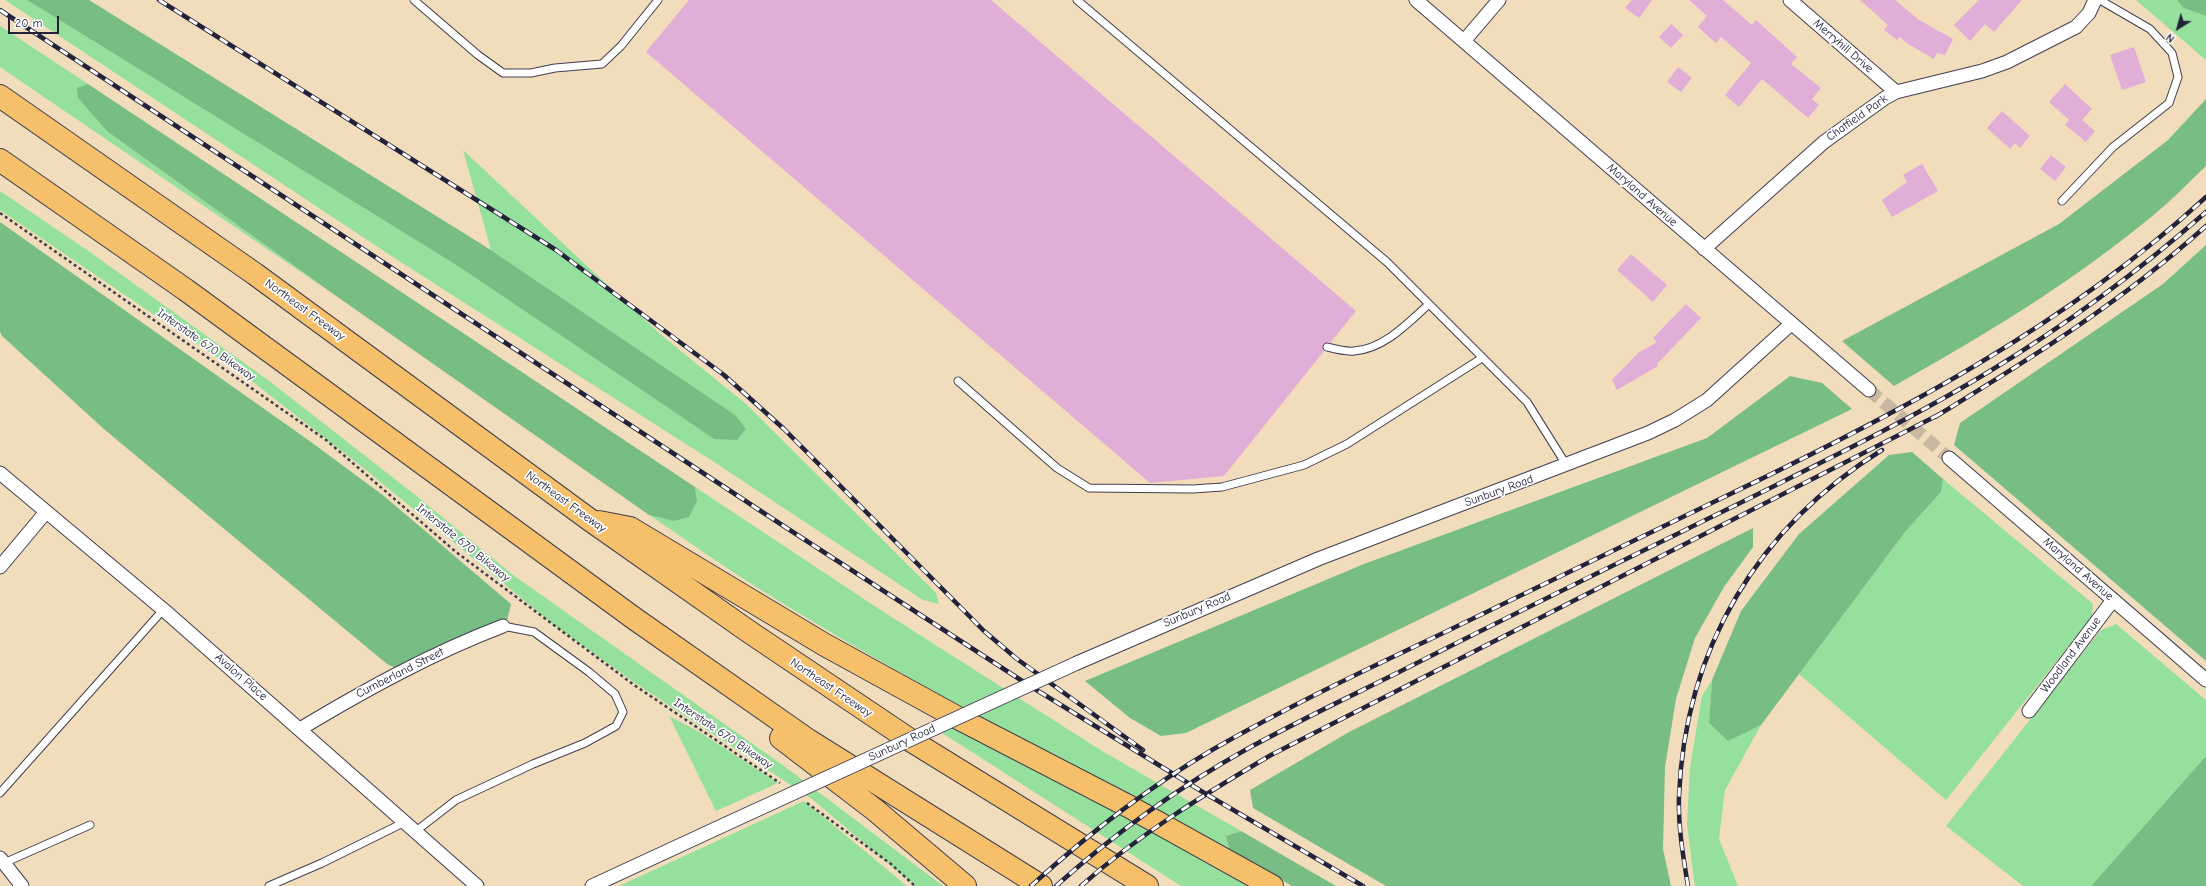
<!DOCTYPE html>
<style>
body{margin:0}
#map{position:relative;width:2206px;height:886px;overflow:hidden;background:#f1ddbc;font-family:"Comic Neue",sans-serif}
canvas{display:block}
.north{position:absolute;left:2158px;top:8px;width:40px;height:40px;-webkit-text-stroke:3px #fff;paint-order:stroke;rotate:217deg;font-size:11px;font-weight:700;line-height:16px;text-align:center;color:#22223b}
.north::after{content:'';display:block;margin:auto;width:14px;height:18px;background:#22223b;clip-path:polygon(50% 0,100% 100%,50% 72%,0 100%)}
.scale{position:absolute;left:8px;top:16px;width:51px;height:18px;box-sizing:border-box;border:2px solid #22223b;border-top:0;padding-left:5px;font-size:12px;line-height:14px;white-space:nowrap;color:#22223b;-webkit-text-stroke:3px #fff;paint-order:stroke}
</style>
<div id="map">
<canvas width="2206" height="886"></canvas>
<div class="north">N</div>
<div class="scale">20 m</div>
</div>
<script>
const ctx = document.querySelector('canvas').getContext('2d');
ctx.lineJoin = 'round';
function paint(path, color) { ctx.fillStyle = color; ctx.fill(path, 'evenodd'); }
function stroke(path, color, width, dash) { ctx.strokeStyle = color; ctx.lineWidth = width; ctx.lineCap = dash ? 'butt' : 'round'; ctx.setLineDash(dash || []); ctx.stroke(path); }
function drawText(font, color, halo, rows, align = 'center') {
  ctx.font = font + ' "Comic Neue",sans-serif'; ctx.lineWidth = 3.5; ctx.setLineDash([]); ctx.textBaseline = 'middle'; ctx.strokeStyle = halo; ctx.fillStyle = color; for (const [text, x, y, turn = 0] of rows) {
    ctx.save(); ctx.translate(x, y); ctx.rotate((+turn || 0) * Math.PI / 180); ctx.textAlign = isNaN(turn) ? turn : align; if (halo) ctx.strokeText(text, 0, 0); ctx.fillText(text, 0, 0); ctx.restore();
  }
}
paint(new Path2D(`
 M 5,0 L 27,0 L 461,268 L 714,439 L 735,415 L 491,250 L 463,150 L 660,334 L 746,404 L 936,593 L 939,604 L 923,600 L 711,460 L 399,261 Z
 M 2136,0 L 2177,0 L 2185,8 L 2206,16 L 2206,60 Z
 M 0,26 L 88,84 L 77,89 L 108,132 L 339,298 L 0,67 Z
 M 0,191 L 90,252 L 272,383 L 419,498 L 513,575 L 784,766 L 943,886 L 915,886 L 812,799 L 635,683 L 554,625 L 361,466 L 253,382 L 0,210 Z
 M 1943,479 L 2093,604 L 2092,617 L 1946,800 L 1799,674 L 1905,532 L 1941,492 Z
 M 695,487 L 879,609 L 1102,751 L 1241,831 L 1226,836 L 1229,849 C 1071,765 910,683 758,588 C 721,565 685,539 649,515 L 674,521 L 697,501 Z
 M 2116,624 L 2206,700 L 2206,756 L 2091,886 L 2023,886 L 1946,826 L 2101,630 Z
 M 1712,680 L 1709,723 L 1728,740 L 1761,725 L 1725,790 L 1719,839 L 1738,886 L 1695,886 L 1694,880 L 1687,824 L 1690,767 L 1702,696 Z
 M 669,716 L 701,733 L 778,783 L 716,811 Z
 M 945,723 L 1119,814 L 1250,886 L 1181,886 L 939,731 Z
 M 804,801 L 907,886 L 619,886 Z`), '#95e09c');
paint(new Path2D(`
 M 27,0 L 89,0 L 491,250 L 735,415 L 746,429 L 737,440 L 714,439 L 461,268 Z
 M 2177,0 L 2206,0 L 2206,16 L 2184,8 Z
 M 88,84 L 695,487 L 697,501 L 689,517 L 674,521 L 649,515 L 339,298 L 108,132 L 78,98 L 77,88 Z
 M 2206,99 L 2206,166 C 2188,183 2170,202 2150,218 C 2071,283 1983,336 1894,386 L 1842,341 L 2059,224 L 2168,140 Z
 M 0,222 L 311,442 L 384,496 L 511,604 L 507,620 L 401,670 L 387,664 L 105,430 L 2,336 L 0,332 Z
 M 2206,245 L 2206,661 L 1954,445 L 1960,423 L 2163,284 Z
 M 1790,376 L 1822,383 L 1852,409 L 1186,733 L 1161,736 L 1130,718 L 1085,681 L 1364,564 L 1707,438 Z
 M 1912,452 L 1943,479 L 1941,492 L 1905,532 L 1761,725 L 1728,741 L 1709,723 L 1712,680 L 1741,611 L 1799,534 L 1889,455 Z
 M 1753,528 L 1753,547 L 1724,587 L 1695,638 L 1676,699 L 1665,767 L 1663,849 L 1671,886 L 1386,886 L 1253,808 L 1250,790 L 1349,732 Z
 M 2206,756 L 2206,886 L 2091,886 Z
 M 1241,831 L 1336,886 L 1292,886 L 1229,849 L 1226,836 Z`), '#78be84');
paint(new Path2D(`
 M 689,0 L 991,0 L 1356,311 L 1330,343 L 1323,344 L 1324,351 L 1224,476 L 1150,483 L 646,52 Z
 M 1632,0 L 1652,0 L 1639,18 L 1625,8 Z
 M 1689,0 L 1723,0 L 1752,25 L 1756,20 L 1797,57 L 1791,64 L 1821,88 L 1812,99 L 1819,105 L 1808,118 L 1762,79 L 1739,107 L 1725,95 L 1751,63 L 1721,37 L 1716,43 L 1698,27 L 1707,16 Z
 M 1860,0 L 1895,0 L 1919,20 L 1953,39 L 1945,55 L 1937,53 L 1934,59 L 1905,42 L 1900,37 L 1897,40 L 1884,30 L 1888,25 Z
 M 1979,0 L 2022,0 L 1994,32 L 1985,24 L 1970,41 L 1954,25 Z
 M 1671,24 L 1683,35 L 1671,48 L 1659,37 Z
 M 2134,47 L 2146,82 L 2122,90 L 2110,55 Z
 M 1678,67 L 1692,78 L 1681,92 L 1667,82 Z
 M 2065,84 L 2092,109 L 2082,120 L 2095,131 L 2086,142 L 2065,125 L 2069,120 L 2049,102 Z
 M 2002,111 L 2030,136 L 2020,148 L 2015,143 L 2010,149 L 1987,128 Z
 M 2051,155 L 2066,167 L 2055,181 L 2040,169 Z
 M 1922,164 L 1938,191 L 1892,217 L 1882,200 L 1907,182 L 1903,175 Z
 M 1631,254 L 1667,285 L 1653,302 L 1617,270 Z
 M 1686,304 L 1701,318 L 1657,364 L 1658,366 L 1617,390 L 1612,380 L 1638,353 L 1657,342 L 1653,338 Z`), '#e1aed7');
stroke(new Path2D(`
 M 1869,390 L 1949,458`), '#c8b8a2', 13, [13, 6]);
const service = new Path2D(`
 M 414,0 L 478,55 L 503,73 L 531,73 L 555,68 L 602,64 L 621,46 L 658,0
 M 1077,0 L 1387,262 L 1527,402 L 1567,466
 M 2062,201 L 2113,147 L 2169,103 L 2178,77 L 2172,53 L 2150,29 L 2100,0
 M 1327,347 C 1335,349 1346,352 1354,351 C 1384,349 1408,323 1429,304
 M 958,381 L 1057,468 L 1089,488 L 1193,489 L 1222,487 L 1304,465 L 1347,444 L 1482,358
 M 0,793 L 163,610
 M 416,831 L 456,800 L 533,764 L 585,743 L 616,726 L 623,712 L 615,694 L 589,672 L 534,632 L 503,626
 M 4,863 L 90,825
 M 269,886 L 322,863 L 405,822`);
const minor = new Path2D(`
 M 1416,0 L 1869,390
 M 1790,0 L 1896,92
 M 1464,41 L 1499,0
 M 1704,249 L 1824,142 L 1885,98 L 1896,92 L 1982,71 L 2007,62 L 2076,27 L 2089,13 L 2095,0
 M 1949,458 L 2206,680
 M 0,473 L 165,611 L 477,886
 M 0,567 L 46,512
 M 1077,663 L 1318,559 L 1648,433 L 1675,420 L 1707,400 L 1791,324
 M 2029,711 L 2113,600
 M 300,729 C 365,690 432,653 503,626
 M 0,858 L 22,886
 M 592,886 L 726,824`);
const motorway = new Path2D(`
 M 0,96 L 255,274 L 590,520 L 748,631 L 910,740 L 1147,886
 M 0,160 L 186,290 L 635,619 L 808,740 L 1041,886
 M 599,522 L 630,528 L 825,645 L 958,718 L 1128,806 L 1272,886
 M 781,738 L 875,810 L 965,886`);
stroke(service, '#413e4e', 9);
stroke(minor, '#413e4e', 15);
stroke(motorway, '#413e4e', 24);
stroke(new Path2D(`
 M 0,213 L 326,440 L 456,552 L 634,685 L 780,783
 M 807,803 L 891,864 L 915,886`), '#413e4e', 2.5, [3, 3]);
stroke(service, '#fff', 7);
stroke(minor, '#fff', 13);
stroke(motorway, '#f6c06b', 22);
const rail = new Path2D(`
 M 159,0 L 556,250 L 724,375 L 784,429 L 984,631 L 1017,659 L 1143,750
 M 0,10 L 779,523 L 1030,686 L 1206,794 L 1363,886
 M 1935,417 C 2030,359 2123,301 2206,226
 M 1031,886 C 1086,836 1147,788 1212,750 C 1285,708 1363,671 1439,635 C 1534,589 1629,543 1724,497 C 1895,415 2065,327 2206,197
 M 1056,886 C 1114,834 1179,787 1247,749 C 1298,721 1351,696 1403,670 C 1513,614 1624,560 1734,506 C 1820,463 1908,421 1990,371 C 2066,325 2139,271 2206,212
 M 1081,886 C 1138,835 1205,794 1271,755 L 1940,414
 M 1688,886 C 1683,856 1678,826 1679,796 C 1685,649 1758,527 1882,450`);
stroke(rail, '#22223b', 4.5);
stroke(rail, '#fff', 3, [9]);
const minorBridge = new Path2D(`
 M 726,824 L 1077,663`);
stroke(minorBridge, '#413e4e', 15, []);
stroke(minorBridge, '#fff', 13);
drawText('12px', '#22223b', '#fff', [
 ["Merryhill Drive",1843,46,41],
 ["Chatfield Park",1857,118,-35],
 ["Maryland Avenue",1642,195,41],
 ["Northeast Freeway",305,310,36],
 ["Interstate 670 Bikeway",206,345,35],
 ["Sunbury Road",1499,491,-20],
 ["Northeast Freeway",566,502,36],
 ["Interstate 670 Bikeway",463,543,39],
 ["Maryland Avenue",2078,569,41],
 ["Sunbury Road",1197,610,-23],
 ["Woodland Avenue",2071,655,-53],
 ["Cumberland Street",400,673,-27],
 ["Avalon Place",241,677,41],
 ["Northeast Freeway",831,688,34],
 ["Interstate 670 Bikeway",723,734,34],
 ["Sunbury Road",902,743,-25]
]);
</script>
